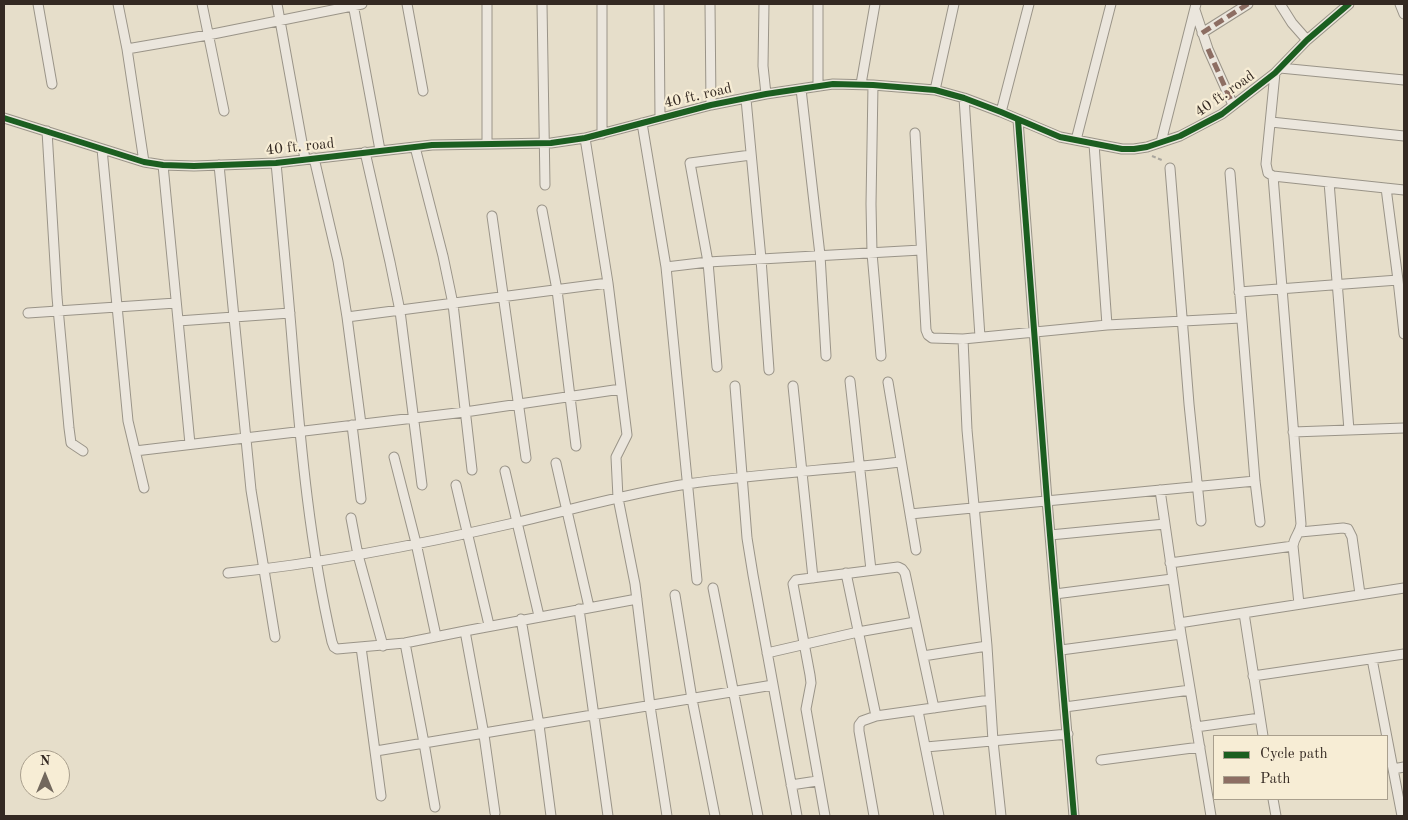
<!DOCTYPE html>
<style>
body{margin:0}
#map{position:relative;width:1408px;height:820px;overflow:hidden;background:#e6deca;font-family:"Old Standard TT",serif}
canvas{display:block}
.frame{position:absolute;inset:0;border:5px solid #342922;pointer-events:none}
.legend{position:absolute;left:1213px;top:735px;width:175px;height:65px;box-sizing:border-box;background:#f7edd5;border:1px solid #a99f8d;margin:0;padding:6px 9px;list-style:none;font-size:15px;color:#342922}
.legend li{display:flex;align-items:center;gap:10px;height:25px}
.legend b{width:25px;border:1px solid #a99f8d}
.north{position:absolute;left:20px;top:750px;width:50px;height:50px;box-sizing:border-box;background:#f7edd5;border:1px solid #a99f8d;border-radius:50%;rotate:0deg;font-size:14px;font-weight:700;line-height:20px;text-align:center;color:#342922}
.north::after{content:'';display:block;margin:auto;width:18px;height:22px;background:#72685d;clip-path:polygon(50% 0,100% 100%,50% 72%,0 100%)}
</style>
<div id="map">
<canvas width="1408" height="820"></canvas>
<div class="frame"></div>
<ul class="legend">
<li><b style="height:6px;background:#1b5e20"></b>Cycle path</li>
<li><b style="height:6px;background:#8d6e63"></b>Path</li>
</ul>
<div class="north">N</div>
</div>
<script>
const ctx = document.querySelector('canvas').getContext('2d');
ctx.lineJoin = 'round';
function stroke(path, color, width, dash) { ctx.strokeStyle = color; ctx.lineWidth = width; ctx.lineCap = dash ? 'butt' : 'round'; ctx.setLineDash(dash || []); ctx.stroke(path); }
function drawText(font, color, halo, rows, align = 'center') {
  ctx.font = font + ' "Old Standard TT",serif'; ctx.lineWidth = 4.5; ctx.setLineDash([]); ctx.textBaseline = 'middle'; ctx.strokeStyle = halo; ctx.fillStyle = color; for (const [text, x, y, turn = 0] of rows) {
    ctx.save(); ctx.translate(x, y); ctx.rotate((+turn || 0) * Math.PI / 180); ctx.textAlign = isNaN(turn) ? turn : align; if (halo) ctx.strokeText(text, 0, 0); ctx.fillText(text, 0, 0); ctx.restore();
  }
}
const minor = new Path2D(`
 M 38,4 L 52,84
 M 118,4 L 127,49 L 144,162
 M 202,4 L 224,111
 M 277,4 L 305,159
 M 353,4 L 380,150
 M 407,4 L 423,91
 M 487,4 L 487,144
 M 542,4 L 545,185
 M 602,4 L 602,134
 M 659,4 L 660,118
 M 710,4 L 711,105
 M 764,4 L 763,66 L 766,94
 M 1280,4 L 1292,23 L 1307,40
 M 1400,4 L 1404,14
 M 1195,10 L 1208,49 L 1233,105
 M 1202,33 L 1248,4
 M 127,49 L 208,35 L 362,4
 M 1280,68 L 1404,80
 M 1275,73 L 1266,164 L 1268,173 L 1273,176 L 1404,190
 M 861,84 L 875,4
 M 818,85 L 818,4
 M 873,85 L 871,204 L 872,253 L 881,356
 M 801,89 L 820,255 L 826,356
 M 935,90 L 954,4
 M 964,98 L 980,337
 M 746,99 L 761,259 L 769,370
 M 1001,112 L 1029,4
 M 4,118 L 144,162 L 163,165 L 194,166 L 276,163 L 432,145 L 551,143 L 585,138 L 711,105 L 766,94 L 833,84 L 873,85 L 935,90 L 964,98 L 1001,112 L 1060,137 L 1122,149 L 1134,149 L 1147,147 L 1180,136 L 1222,114 L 1275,73 L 1307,40 L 1349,4
 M 1018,120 L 1047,500 L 1074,816
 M 1271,122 L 1404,136
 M 642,123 L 666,267 L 697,580
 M 47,131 L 57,297 L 69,428 L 71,443 L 83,451
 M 915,133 L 926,330 L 928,335 L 932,338 L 963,339 L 1107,325 L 1241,318
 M 585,138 L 608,283 L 627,435 L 616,457 L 618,498 L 635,584 L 650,706 L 667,816
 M 1076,140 L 1111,4
 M 1161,142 L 1196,4
 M 1094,144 L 1107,325
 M 415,147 L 443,256 L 453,304 L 472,470
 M 102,149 L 128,421 L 144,488
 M 365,152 L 390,262 L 400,311 L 422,485
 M 314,158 L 338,261 L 347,317 L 361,424
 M 276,163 C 282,226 288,289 293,352 C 301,450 310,546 332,642 L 334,647 L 337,649 L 405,643 L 465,631
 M 163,165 L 190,444
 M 219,165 L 251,490 L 275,637
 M 1170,168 L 1189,404 L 1201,521
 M 1230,173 L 1255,481 L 1260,522
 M 1273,176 L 1301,524 C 1300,533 1294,537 1293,546 L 1299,604
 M 1329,182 L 1349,430
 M 1386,188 L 1398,280
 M 542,210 L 557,290 L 576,446
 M 492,216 L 526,458
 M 666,267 L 708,262 L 921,250
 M 1239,292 L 1398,280 L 1404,334
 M 28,313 L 176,303
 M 347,317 L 608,283
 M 178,321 L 290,313
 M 963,339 L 967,430 L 987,646 L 993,741 L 1001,816
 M 717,367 L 708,262 L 690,163 L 751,155
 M 850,381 L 871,570
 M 888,382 L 916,550
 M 735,386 L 747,538 L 753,575 L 797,816
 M 793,386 L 813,578
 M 352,425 L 361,499
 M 1293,432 L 1404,428
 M 135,451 L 465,412 L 621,389
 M 394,457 L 416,543 L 436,636
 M 556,463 L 589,607
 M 505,471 L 539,616
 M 456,485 L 489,625
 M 1160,490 L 1181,634 L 1211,816
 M 910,514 L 1255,481
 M 351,518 L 358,555 L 383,646
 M 1300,532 L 1343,528 L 1348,529 L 1352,537 L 1360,594
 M 1050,535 L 1165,524
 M 1170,563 L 1293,546
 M 228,573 C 325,563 423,544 518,522 C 574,509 630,493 687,484 C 758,474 830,470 901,462
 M 846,573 L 876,716
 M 713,588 L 758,816
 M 1055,594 L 1172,579
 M 675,595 L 692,699 L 715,816
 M 579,609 L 608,816
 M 1244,613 L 1263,736
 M 521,619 L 539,725 L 551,816
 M 1179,623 L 1404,588
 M 405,643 L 424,743 L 435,807
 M 361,647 L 381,796
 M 1061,650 L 1181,634
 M 767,653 L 858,632 L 915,622
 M 923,656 L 987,646
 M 1372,659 L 1402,816
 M 1253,676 L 1404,654
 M 1065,707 L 1190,690
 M 918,711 L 939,816
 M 1196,727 L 1260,718
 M 926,747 L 1068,734
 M 376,751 L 773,685
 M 1101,760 L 1200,747
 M 1393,769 L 1404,767
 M 791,785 L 817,781
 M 1273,799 L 1276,816
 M 495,813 L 484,735 L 465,631 L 637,599
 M 825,816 L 806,709 L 811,683 L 810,675 L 793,584 L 796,580 L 898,567 L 902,569 L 905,573 L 934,708
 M 874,816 L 859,731 L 859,725 L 862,721 L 876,716 L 990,700`);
stroke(minor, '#9a9488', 11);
stroke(new Path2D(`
 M 1152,156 L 1164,161`), '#aaa69e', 2, [4, 2.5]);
stroke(minor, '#ebe6dd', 9);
stroke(new Path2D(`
 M 1202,33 L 1248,4
 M 1208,49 L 1233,105`), '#8d6e63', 5, [10, 5]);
stroke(new Path2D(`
 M 4,118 L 144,162 L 163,165 L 194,166 L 276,163 L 432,145 L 551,143 L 585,138 L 711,105 L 766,94 L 833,84 L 873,85 L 935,90 L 964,98 L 1001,112 L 1060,137 L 1122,149 L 1134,149 L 1147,147 L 1180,136 L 1222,114 L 1275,73 L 1307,40 L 1349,4
 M 1018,120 L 1047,500 L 1074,816`), '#1b5e20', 6);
drawText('15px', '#342922', '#f7edd5', [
 ["40 ft. road",1225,94,-35],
 ["40 ft. road",698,96,-13],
 ["40 ft. road",300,147,-6]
]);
</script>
